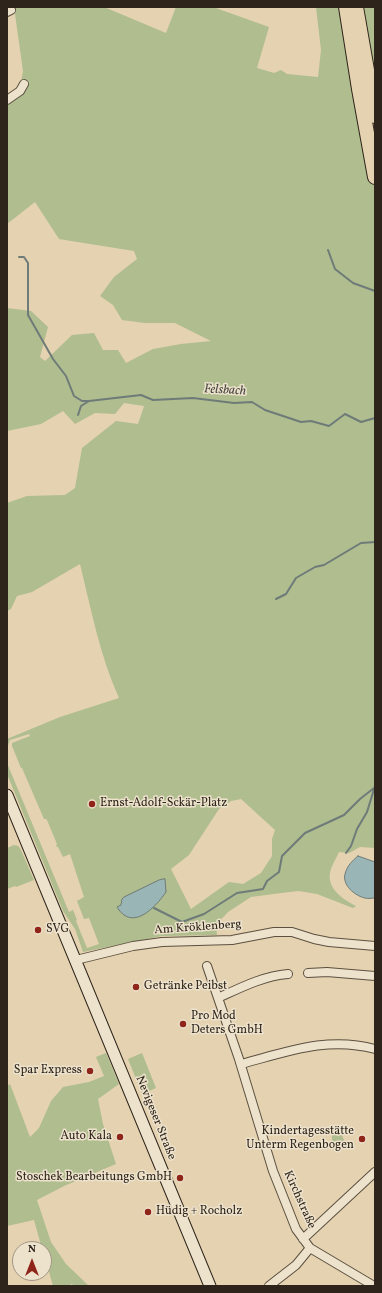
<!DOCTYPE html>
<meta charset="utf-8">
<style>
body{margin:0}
#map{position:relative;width:382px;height:1293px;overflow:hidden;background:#e4d2b0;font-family:Vollkorn,serif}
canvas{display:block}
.frame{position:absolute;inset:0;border:8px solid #2e241b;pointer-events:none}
.north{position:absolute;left:12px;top:1241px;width:40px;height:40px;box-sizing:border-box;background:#ede2cc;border:1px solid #a19685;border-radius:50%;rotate:0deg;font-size:11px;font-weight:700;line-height:16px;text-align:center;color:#2e241b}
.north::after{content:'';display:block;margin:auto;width:14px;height:18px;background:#8f2418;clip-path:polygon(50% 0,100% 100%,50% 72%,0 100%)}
</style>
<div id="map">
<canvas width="382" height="1293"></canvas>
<div class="frame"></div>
<div class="north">N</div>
</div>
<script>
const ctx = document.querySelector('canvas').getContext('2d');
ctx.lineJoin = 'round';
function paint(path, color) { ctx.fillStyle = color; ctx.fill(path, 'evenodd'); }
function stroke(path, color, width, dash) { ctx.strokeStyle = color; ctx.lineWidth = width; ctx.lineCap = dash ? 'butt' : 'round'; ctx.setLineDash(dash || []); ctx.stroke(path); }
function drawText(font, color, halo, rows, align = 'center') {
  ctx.font = font + ' Vollkorn,serif'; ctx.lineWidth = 3; ctx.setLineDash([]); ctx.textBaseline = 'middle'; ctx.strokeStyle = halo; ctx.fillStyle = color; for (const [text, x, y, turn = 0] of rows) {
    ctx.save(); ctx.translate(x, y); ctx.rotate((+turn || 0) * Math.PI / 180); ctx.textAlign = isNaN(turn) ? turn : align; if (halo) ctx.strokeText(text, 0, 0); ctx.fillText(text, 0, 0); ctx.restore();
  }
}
paint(new Path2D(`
 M 14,7 L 104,7 L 166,33 L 176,7 L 213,7 L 269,27 L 257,68 L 274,73 L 281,70 L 287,74 L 318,77 L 321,50 L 316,7 L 375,7 L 375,848 L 360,847 L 349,853 L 339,852 C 336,859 331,866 330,873 C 327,889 344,900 356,906 L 353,908 L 317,894 L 299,891 L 281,893 L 251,897 L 228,912 L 216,925 L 217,935 L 162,936 L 83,952 L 75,929 L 63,911 L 7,774 L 7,763 L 69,912 L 73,910 L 77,920 L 76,921 L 87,948 L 99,944 L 89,918 L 84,919 L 77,901 L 84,897 L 70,854 L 63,857 L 58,847 L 57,847 L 56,845 L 57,844 L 47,820 L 46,819 L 44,819 L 22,768 L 21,768 L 12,746 L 12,743 L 30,736 L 29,734 L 10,740 L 7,748 L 7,739 L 60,717 L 119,698 C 100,656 91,609 80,564 L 32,592 L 17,596 L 11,609 L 7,611 L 7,503 L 27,496 L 65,495 L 75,488 L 82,448 L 116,421 L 138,424 L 144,406 L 124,403 L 115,414 L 95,413 L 75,424 L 63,411 L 41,424 L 7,431 L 7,308 L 31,311 L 48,327 L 40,357 L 45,361 L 72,335 L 94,333 L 103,350 L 118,350 L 126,363 L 153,349 L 181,344 L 211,341 L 175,323 L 145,323 L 122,320 L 113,305 L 100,296 L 114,277 L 137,259 L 134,251 L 59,239 L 35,202 L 7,224 L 7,105 L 14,100 L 9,96 L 20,88 L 23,71 ZM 241,799 L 275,830 L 272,839 L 272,856 L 261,873 L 243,884 L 229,882 L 191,909 L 171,869 L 189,855 L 219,809 L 231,801 Z
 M 14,845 L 18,846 L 20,848 L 34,880 L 16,887 L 15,886 L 7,889 L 7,848 Z
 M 106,1053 L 119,1084 L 98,1099 L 103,1124 L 116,1164 L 64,1186 L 37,1200 L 51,1242 L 66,1264 L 89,1286 L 74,1286 L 72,1284 L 67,1286 L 53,1286 L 44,1254 L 44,1249 L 42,1249 L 34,1220 L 7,1226 L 7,1157 L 8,1156 L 7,1151 L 7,1086 L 10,1084 L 30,1137 L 39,1128 L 51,1101 L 63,1087 L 89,1082 L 104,1076 L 96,1057 Z
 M 142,1053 L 156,1088 L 142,1094 L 128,1059 Z
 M 332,1129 L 340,1129 L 343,1138 L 346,1144 L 345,1148 L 336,1149 L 332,1145 Z`), '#afbd8f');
const water = new Path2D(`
 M 358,856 L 375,862 L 375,898 C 372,898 368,899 365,898 C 355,896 342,885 345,874 C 347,866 352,861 358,856 Z
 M 165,879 L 166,892 C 155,908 132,932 117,907 L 121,905 L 122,899 L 124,897 L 159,880 Z`);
paint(water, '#9ab5b6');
stroke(water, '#6f7b78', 1);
stroke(new Path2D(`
 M 328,250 L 335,269 L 353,283 L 375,291
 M 19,257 L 24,257 L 28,263 L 28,315 L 53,359 L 66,376 L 74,396 L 82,401 L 88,401
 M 78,415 L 81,406 L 89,401 L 141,395 L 153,400 L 193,398 L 234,403 L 252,402 L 265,410 L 301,422 L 311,421 L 329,426 L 345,414 L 361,422 L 375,418
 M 276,599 L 286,594 L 296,578 L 315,567 L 324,565 L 361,543 L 375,542
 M 346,853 L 351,846 L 357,829 L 367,812 L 375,786
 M 154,908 L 182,922 L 204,914 L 237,893 L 263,889 L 267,881 L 279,872 L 282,856 L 305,833 L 344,815 L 360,799 L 374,788`), '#6f7b78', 2);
const street = new Path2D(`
 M 7,12 L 11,10
 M 7,100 L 20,91 L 24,84
 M 76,960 L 133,946 L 162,942 L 232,940 L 274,932 L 292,932 L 314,939 L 329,942 L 375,946
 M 207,966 L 239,1059 L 273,1171 L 296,1229 L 310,1248 L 374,1286
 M 308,973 L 327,972 L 375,976
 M 218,998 C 240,988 263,976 288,974
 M 241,1064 C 287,1052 327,1036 375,1049
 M 303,1239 L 375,1172
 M 269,1286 L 296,1265 L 310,1248`);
const secondary = new Path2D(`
 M 7,795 L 210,1286`);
const highway = new Path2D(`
 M 346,7 L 359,89 L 375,177
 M 356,7 L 375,116`);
stroke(street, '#5c5040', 10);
stroke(secondary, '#2e241b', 13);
stroke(highway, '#2e241b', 16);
stroke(street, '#ede2cc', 8);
stroke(secondary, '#ede2cc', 11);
stroke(highway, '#e4d2b0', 14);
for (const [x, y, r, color] of [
 [92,804,4,"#8f2418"],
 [38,930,4,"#8f2418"],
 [136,987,4,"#8f2418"],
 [183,1024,4,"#8f2418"],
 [90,1071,4,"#8f2418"],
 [120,1137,4,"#8f2418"],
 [362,1139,4,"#8f2418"],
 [180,1178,4,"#8f2418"],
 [148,1212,4,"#8f2418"]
]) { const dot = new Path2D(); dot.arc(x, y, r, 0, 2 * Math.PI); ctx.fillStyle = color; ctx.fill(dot); stroke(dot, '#ede2cc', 1.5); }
drawText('12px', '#2e241b', '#ede2cc', [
 ["Ernst-Adolf-Sckär-Platz",100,804],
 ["SVG",46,930],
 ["Getränke Peibst",144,987],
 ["Pro Mod",191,1017],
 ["Deters GmbH",191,1031],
 ["Spar Express",82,1071,"right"],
 ["Kindertagesstätte",354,1132,"right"],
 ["Unterm Regenbogen",354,1146,"right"],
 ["Auto Kala",112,1137,"right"],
 ["Stoschek Bearbeitungs GmbH",172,1178,"right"],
 ["Hüdig + Rocholz",156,1212]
], 'left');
drawText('12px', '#2e241b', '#ede2cc', [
 ["Am Kröklenberg",198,928,-4],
 ["Nevigeser Straße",155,1118,68],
 ["Kirchstraße",299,1200,66]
]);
drawText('italic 13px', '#494842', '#ede2cc', [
 ["Felsbach",225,391,3]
]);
</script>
